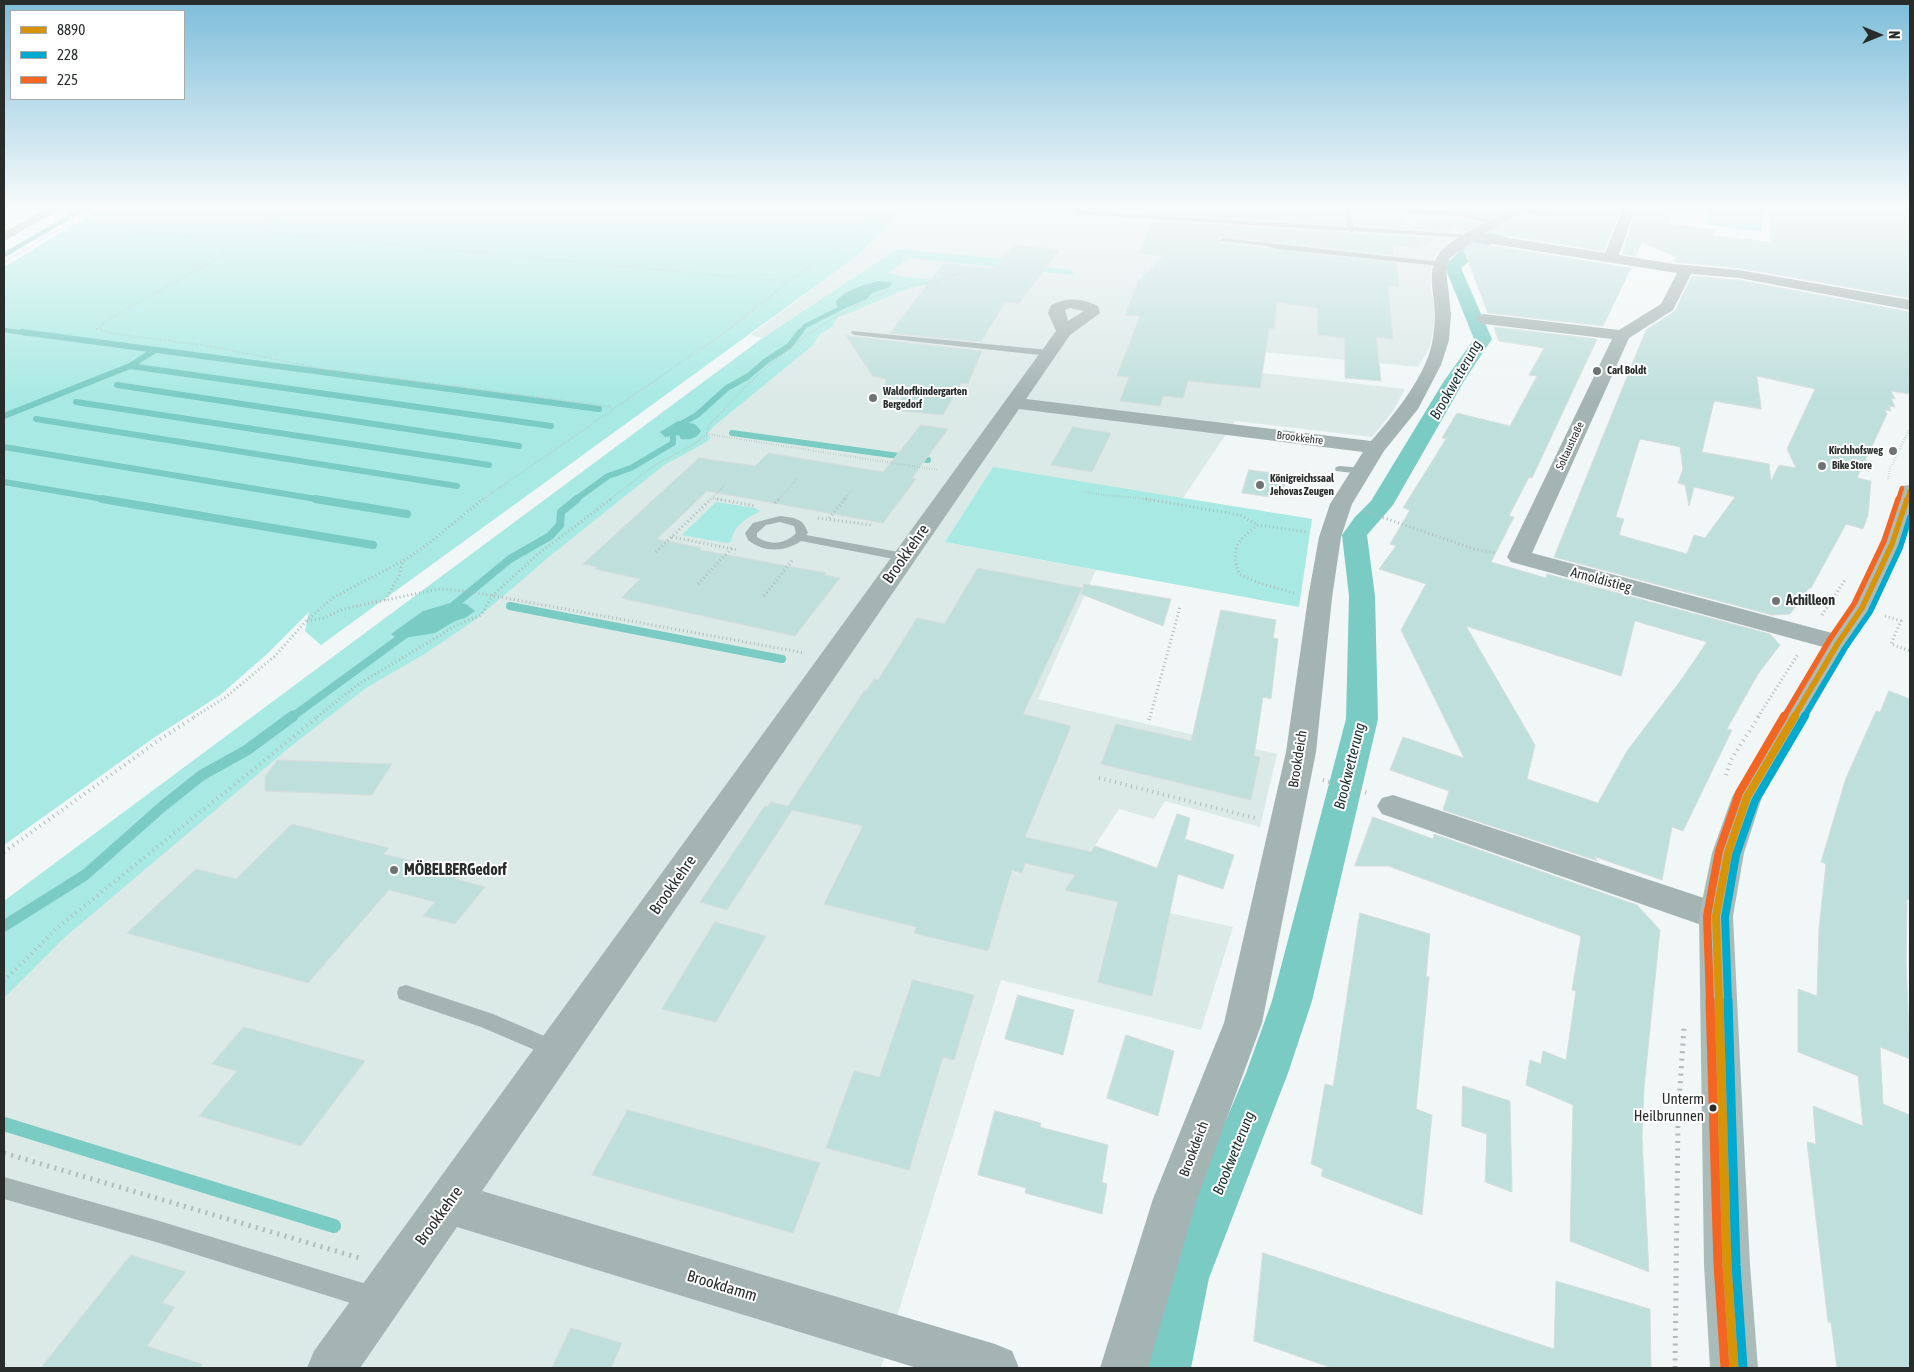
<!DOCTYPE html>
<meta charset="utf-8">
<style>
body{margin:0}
#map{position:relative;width:1914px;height:1372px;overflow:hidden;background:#f0f7f6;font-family:"Asap Condensed",sans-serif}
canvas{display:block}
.frame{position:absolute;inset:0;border:5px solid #282d2c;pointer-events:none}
.legend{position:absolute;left:10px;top:10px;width:175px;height:90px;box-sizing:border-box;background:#fff;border:1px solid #a9abab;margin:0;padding:6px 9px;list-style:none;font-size:15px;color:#282d2c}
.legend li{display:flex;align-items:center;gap:10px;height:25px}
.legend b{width:25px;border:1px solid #a9abab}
.north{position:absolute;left:1854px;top:10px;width:50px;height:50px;-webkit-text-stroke:4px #fff;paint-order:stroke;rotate:90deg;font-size:14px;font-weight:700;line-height:20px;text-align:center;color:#282d2c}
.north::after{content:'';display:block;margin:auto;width:18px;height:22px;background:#282d2c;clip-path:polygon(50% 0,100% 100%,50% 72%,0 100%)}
</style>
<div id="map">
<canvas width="1914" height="1372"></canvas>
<div class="frame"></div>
<ul class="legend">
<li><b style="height:6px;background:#d89407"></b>8890</li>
<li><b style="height:6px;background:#00a9ce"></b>228</li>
<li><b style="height:6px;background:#f26522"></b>225</li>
</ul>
<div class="north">N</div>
</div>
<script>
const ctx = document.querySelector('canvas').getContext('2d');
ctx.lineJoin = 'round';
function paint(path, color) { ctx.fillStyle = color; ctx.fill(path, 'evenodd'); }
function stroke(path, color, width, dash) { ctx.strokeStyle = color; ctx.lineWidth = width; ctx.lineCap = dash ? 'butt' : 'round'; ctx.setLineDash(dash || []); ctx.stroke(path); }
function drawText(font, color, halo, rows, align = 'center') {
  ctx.font = font + ' "Asap Condensed",sans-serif'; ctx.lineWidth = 4; ctx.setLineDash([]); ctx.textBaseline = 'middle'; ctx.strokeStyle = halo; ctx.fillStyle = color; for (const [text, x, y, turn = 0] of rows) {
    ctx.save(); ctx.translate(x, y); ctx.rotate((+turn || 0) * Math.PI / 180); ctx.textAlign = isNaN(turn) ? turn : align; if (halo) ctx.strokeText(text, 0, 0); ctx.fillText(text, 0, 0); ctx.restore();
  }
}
paint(new Path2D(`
 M 909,206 L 1516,206 L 1463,235 L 1435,257 L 1431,269 L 1430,285 L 1435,307 L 1435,319 L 1430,347 L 1418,367 L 1232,349 L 1228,369 L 1405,389 L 1393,411 L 1372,437 L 1235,421 L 1183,498 L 992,469 L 945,542 L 1096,570 L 1038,699 L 1277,754 L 1260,827 L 1165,801 L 1154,819 L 1119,809 L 1066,890 L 1233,927 L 1201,1030 L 1001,980 L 881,1368 L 4,1368 L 4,901 L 762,338 L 750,335 L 857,256 Z`), '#dbe9e7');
paint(new Path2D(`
 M 105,206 L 909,206 L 857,256 L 321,645 L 305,631 L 309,612 L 266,655 L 220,695 L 155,737 L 4,845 L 4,267 Z
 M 1710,206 L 1763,207 L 1762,232 L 1707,225 Z
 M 897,249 L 1003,259 L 1002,261 L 1071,270 L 1074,275 L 909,258 L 888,273 L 903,277 L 943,281 L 909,288 L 837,318 L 832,327 L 820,334 L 812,346 L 714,426 L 707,434 L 711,438 L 703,444 L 664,465 L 550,556 L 475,620 L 426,653 L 366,688 L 290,747 L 65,937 L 4,998 L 4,901 L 763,338 Z
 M 993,467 L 1312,519 L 1299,607 L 945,542 Z
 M 716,502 L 755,508 L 760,511 C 746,519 734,525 731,542 L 726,543 L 682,535 Z`), '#a8e9e3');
paint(new Path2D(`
 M 878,281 L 890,282 L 892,284 L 890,287 L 872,293 L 867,299 L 834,313 L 838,308 L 836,302 C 844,290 864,285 878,281 Z
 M 678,421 L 695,424 L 701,431 C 696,439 690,440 681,439 L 679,435 L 665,437 L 660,432 Z
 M 454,602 L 466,604 L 475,611 L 465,618 L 455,621 L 435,633 L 398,639 L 391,634 L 423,611 Z`), '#7acbc4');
stroke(new Path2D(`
 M 4,255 L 88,206
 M 4,330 L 31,334
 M 799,334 L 805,326 L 843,307`), '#7acbc4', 4.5);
stroke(new Path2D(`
 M 22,332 L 599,409
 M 130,366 L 551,426
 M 117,385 L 519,446
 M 76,402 L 489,465
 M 4,416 L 130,366 L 155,350
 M 36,419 L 457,486
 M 732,433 L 928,460
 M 4,447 L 322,500
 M 4,482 L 109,500
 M 575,500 L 608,476 L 631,468 L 673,443 L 673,432 L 681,424 L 697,415 L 727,388 L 747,377 L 766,361 L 789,346 L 800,332`), '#7acbc4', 6);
stroke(new Path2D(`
 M 102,499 L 373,545
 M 315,499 L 407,514
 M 510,606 L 782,659
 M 448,610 L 510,559 L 550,536 L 560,525 L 561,512 L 577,499
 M 292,717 L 407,633`), '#7acbc4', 8);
stroke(new Path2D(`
 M 4,926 L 85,875 L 163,806 L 202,775 L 247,750 L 293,716`), '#7acbc4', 11);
stroke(new Path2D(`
 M 4,1124 L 334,1226`), '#7acbc4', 14);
paint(new Path2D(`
 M 1541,206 L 1558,206 L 1556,209 L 1492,243 L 1461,268 L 1492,339 L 1464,381 L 1393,505 L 1367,535 L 1375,596 L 1378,719 L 1312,1001 L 1288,1073 L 1209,1278 L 1191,1368 L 1139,1368 L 1159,1278 L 1246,1073 L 1272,1001 L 1346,719 L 1349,596 L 1342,535 L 1355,517 L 1371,501 L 1444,381 L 1474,339 L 1445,267 C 1465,239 1511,221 1541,206 Z`), '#7acbc4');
const building = new Path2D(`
 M 1161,206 L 1337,206 L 1338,209 L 1342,210 L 1345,225 L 1157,214 Z
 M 1457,206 L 1464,206 L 1467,211 L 1477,206 L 1515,206 L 1490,218 L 1449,210 Z
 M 1536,206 L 1622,206 L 1604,251 L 1490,233 L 1525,213 L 1556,220 L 1561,217 L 1557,212 L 1535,208 Z
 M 1638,206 L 1670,206 L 1670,209 L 1672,209 L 1668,224 L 1715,230 L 1715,236 L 1770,242 L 1770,213 L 1785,214 L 1783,206 L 1910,206 L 1910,298 L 1739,268 L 1674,262 L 1676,257 L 1642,242 L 1636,256 L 1622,254 Z
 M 1352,211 L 1404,214 L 1408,229 L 1356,225 Z
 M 1436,216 L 1458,218 L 1481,223 L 1463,233 L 1458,232 L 1455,225 L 1446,231 L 1410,229 Z
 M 1154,221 L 1347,233 L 1350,235 L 1355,233 L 1436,238 L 1419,249 L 1392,244 L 1394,255 L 1220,237 L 1221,243 L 1396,263 L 1399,287 L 1388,286 L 1393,339 L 1376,337 L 1381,381 L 1345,378 L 1345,338 L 1318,335 L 1317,308 L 1277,302 L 1274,329 L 1269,328 L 1260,388 L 1188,381 L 1183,398 L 1163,396 L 1160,406 L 1120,401 L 1129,377 L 1117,376 L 1140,316 L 1125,315 L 1139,280 L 1164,256 L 1139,254 Z
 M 1473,243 L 1631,268 L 1603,326 L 1488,313 L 1464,250 Z
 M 1015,245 L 1059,250 L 1019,303 L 1005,302 L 981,342 L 890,333 L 944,263 L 995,268 Z
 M 1692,276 L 1739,280 L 1910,312 L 1910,394 L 1891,391 L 1895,399 L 1891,398 L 1895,407 L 1889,406 L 1891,411 L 1885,410 L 1887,414 L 1857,478 L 1871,481 L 1868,515 L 1863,529 L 1846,524 L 1811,588 L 1809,588 L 1790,614 L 1772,615 L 1554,557 L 1646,330 L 1675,311 ZM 1757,376 L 1815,389 L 1787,449 L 1796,468 L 1779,465 L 1771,481 L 1769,464 L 1702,452 L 1714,401 L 1761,409 ZM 1640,439 L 1680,447 L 1683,469 L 1678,483 L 1685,485 L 1689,506 L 1694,487 L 1735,497 L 1705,538 L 1694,535 L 1687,554 L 1619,535 L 1624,519 L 1616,517 Z
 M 1494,327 L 1597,339 L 1532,478 L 1529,477 L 1509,516 L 1514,517 L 1491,562 L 1546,578 L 1547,574 L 1770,634 L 1780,645 L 1758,674 L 1727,729 L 1732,730 L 1683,831 L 1672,827 L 1662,880 L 1593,856 L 1598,861 L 1443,810 L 1449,791 L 1390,770 L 1403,737 L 1464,758 L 1401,630 L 1426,584 L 1379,569 L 1396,546 L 1390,544 L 1410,510 L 1403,508 L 1446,439 L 1442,438 L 1457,413 L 1510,426 L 1537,376 L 1529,375 L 1544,348 L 1499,341 ZM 1635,621 L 1707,642 L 1681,680 L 1627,751 L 1598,803 L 1527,779 L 1535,745 L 1466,626 L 1621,676 Z
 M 846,335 L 855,337 L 982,351 L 968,384 L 961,383 L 943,415 L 894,410 L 905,394 L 885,385 L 886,379 L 873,376 Z
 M 921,425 L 948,429 L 912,478 L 916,479 L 883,523 L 707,491 L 657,539 L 702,548 L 700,550 L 826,573 L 824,575 L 840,578 L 795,636 L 621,598 L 640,579 L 595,569 L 597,567 L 583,564 L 699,458 L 755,466 L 768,453 L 883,472 Z
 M 1073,427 L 1111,433 L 1092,472 L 1051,465 Z
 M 1249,470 L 1287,475 L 1282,496 L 1271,494 L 1270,497 L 1242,493 Z
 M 978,568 L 1082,588 L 1023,714 L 1071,726 L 1025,837 L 1091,852 L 1095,846 L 1157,868 L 1177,814 L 1190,818 L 1185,839 L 1234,855 L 1223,889 L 1178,874 L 1152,996 L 1098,982 L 1118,902 L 1065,890 L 1075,875 L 1025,863 L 1022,873 L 1012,870 L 988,951 L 914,933 L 916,927 L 824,904 L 863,826 L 792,810 L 727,910 L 700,902 L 765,806 L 767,807 L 771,802 L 788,806 L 864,691 L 866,691 L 874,679 L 878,680 L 917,618 L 944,624 Z
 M 1084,584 L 1171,599 L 1163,626 L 1081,594 Z
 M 1221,610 L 1276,620 L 1273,638 L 1278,639 L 1271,699 L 1263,697 L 1254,756 L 1260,757 L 1251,800 L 1101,764 L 1116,724 L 1191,741 Z
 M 1889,691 L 1910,699 L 1910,900 L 1907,899 L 1906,962 L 1910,1059 L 1880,1047 L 1883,1104 L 1910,1115 L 1910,1368 L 1837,1368 L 1831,1323 L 1828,1322 L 1807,1142 L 1816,1144 L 1813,1106 L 1863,1126 L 1858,1076 L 1798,1052 L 1798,989 L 1817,996 L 1819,928 L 1826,864 L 1821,862 L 1846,778 L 1876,711 L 1880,712 Z
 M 278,760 L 392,764 L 372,795 L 265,791 L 265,777 Z
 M 1373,817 L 1433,839 L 1434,834 L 1637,905 L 1660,930 L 1644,1088 L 1642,1138 L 1649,1272 L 1570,1241 L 1573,1105 L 1526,1085 L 1530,1060 L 1541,1064 L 1543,1051 L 1566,1060 L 1576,991 L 1572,990 L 1581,936 L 1388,866 L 1355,866 Z
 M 292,824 L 389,848 L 383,854 L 460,873 L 455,879 L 485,887 L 455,924 L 423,916 L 435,902 L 389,890 L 308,983 L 127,933 L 196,869 L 236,879 Z
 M 1360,913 L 1430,934 L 1426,976 L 1429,977 L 1416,1109 L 1432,1115 L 1422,1215 L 1321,1176 L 1323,1169 L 1311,1164 L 1325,1084 L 1333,1086 Z
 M 715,922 L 766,936 L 716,1022 L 662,1009 Z
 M 913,980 L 974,995 L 954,1060 L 943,1057 L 909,1170 L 826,1148 L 854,1071 L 879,1077 Z
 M 1018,995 L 1074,1010 L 1063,1055 L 1005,1039 Z
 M 244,1027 L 365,1061 L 301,1146 L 199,1116 L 237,1071 L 212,1064 Z
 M 1126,1035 L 1174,1051 L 1158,1116 L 1107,1098 Z
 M 1463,1086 L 1510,1101 L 1512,1192 L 1485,1182 L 1487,1134 L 1462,1126 Z
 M 628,1110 L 820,1163 L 793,1233 L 592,1175 Z
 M 995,1111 L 1041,1123 L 1040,1127 L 1108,1145 L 1102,1182 L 1107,1184 L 1102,1214 L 1025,1193 L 1026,1188 L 978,1175 Z
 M 1263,1253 L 1554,1349 L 1556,1281 L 1650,1309 L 1651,1368 L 1332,1368 L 1254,1341 Z
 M 131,1255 L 186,1272 L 162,1303 L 175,1307 L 147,1346 L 202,1364 L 201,1368 L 41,1368 Z
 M 571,1328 L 622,1343 L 611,1368 L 552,1368 Z`);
paint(building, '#bfdfdc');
stroke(building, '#d7dddc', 1);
stroke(new Path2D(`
 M 297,206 L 272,219 L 264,228 L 275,233 L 788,282
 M 861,206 L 891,208
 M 130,232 C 160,234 199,231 224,250 L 220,257 L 111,318 L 97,329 L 116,334 L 216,347 L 322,369 L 613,407
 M 4,262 L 99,206
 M 707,434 L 938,470
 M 1888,479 L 1890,469 L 1910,428
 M 1086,492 C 1109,497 1131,496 1154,500
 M 713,498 L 723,500
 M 482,500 L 725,332 L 788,282 L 896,206
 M 609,500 L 655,465 L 694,444 L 707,434 L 708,426 C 725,409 741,390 759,374 C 794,342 835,314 879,295 C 905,284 934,284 960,273
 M 710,500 L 725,485
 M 778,500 L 797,479
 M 844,500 L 852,490`), '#b0bbba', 2, [0.5, 2]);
stroke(new Path2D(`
 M 717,499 L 755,506
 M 1146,499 L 1240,515 L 1258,525
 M 775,503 L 779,499
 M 1364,511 L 1474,549 L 1496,553
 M 818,518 L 872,525
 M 829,518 L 845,499
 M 672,537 L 738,550
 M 656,552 L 711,499
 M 698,584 L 732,548
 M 1294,593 L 1259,583 L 1239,574 C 1230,547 1237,541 1258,525 L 1307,532
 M 764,596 L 792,561
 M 385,600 L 399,576 L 403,561
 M 1822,615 L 1845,580
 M 1885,616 L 1901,621 L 1891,644 L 1910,651
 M 307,621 L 324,618 L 343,609 L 438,589 L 467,591 L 805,653
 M 194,717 L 226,697 L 275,656 L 306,621 L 334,597 L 403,561 L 428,544 L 483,499
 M 317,717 L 357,685 L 457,625 L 481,615 L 492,596 L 537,555 L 611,499
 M 1150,717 L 1180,607
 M 1758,717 L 1798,654`), '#b0bbba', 3, [1, 3]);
stroke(new Path2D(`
 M 1149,720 L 1150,716
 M 1726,775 L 1731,760 L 1759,716
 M 1099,778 L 1255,818
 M 1323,780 L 1368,793
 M 4,852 L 159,740 L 196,716
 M 4,981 L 56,929 L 319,716`), '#b0bbba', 4, [1, 4.5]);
stroke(new Path2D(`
 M 4,1153 L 363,1259
 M 1675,1368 L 1678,1118 L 1684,1027`), '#b0bbba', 5, [2, 5.5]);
paint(new Path2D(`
 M 1079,206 L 1085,206 L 1081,211 L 1347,227 L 1343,207 L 1358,206 L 1458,212 L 1499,222 L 1496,224 L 1458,216 L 1350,209 L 1354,227 L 1472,235 L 1473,236 L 1470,238 L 1354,231 L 1351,233 L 1348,231 L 1075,214 Z
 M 1522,207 L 1556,214 L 1559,216 L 1556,218 L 1520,210 L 1519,209 Z
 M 1223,238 L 1440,262 L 1444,264 L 1440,266 L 1277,249 L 1266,246 L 1221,241 L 1221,239 Z
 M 852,331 L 1049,350 L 1053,353 L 1049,356 L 855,335 L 851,333 Z
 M 1340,466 L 1362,468 L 1367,471 L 1362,474 L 1336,471 L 1335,469 L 1336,467 Z
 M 780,516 C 795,518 803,518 808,533 L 806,535 L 904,553 L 910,557 L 904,561 L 801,541 C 785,552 764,553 748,540 L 745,533 L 753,523 ZM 780,522 L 794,526 L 796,533 C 786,544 770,546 757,537 L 757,533 L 766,525 Z
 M 406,985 L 493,1014 L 563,1044 L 566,1050 L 563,1056 L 556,1059 L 481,1027 L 399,999 L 397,993 L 399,987 Z
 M 4,1177 L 156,1220 L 373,1286 L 381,1290 L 385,1298 L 381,1306 L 373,1310 L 156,1242 L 4,1199 Z`), '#a4b4b2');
paint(new Path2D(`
 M 1519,206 L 1534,206 L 1484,234 L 1605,253 L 1624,206 L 1636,206 L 1619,255 L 1674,264 L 1739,270 L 1910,300 L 1910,310 L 1739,278 L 1691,274 L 1673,310 L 1629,338 L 1532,553 L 1847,637 L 1851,643 L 1847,649 L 1838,651 L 1511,562 L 1507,557 L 1612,339 L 1484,324 L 1478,322 L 1476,319 L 1478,316 L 1484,314 L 1619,330 L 1661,304 L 1677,273 L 1473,241 L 1450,258 L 1446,269 L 1451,314 L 1449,340 L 1441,365 L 1418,409 L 1384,451 L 1352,504 L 1341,537 L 1332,598 L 1316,752 L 1262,1023 L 1197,1199 L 1148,1368 L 1100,1368 L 1153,1199 L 1224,1023 L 1286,752 L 1308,598 L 1319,537 L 1330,504 L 1363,452 L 1019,409 L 482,1191 L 995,1344 L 1012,1351 L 1019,1368 L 917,1368 L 457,1227 L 360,1368 L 307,1368 L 314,1351 L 1056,331 L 1048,313 L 1051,305 C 1067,297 1082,298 1098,306 L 1100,313 L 1070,335 L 1026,399 L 1371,441 C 1394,415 1428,374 1433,338 C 1434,330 1435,322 1435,315 C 1435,295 1426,272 1438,255 C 1449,238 1499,216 1519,206 ZM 1070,308 L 1084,311 L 1068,321 L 1065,310 Z
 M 1393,795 L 1728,906 L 1733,916 L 1728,926 L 1716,930 L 1382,814 L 1377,806 L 1382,798 Z`), '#a4b4b2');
paint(new Path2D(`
 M 1910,485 L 1910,523 L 1904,544 L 1875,608 L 1851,643 L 1762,797 L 1744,853 L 1733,916 L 1750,1265 L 1758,1368 L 1710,1368 L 1704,1265 L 1699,916 L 1712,853 L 1732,797 L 1825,643 L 1850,608 L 1880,544 L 1899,491 L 1902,486 Z`), '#aabcba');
paint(new Path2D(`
 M 51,206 L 66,206 L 4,241 L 4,232 Z`), '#acbcba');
stroke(new Path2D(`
 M 1907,500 L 1910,491`), '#d89407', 4.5);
stroke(new Path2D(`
 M 1794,717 L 1838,643 L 1862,608 L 1892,544 L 1907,499`), '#d89407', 5.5);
stroke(new Path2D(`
 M 1719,1001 L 1716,916 L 1728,853 L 1747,797 L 1795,716`), '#d89407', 8);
stroke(new Path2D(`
 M 1719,1000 L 1727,1265 L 1734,1368`), '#d89407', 9);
stroke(new Path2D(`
 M 1804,717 L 1845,648 L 1870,612 L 1900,548 L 1910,517`), '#00a9ce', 5.5);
stroke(new Path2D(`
 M 1728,1001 L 1725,917 L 1736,855 L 1755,801 L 1805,716`), '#00a9ce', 8);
stroke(new Path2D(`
 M 1728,1000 L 1736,1265 L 1743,1367`), '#00a9ce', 9);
stroke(new Path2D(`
 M 1898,500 L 1902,488`), '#f26522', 4.5);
stroke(new Path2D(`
 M 1784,717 L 1830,639 L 1854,604 L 1884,541 L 1898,499`), '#f26522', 5.5);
stroke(new Path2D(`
 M 1710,1001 L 1707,916 L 1719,851 L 1739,793 L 1784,716`), '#f26522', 8);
stroke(new Path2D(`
 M 1710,1000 L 1718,1265 L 1725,1368`), '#f26522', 9);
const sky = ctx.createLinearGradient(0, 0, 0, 398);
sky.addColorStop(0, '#7cbdda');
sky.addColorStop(0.52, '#f8fbfb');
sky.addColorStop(1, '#f8fbfb00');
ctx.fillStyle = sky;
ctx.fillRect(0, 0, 1914, 398);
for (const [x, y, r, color] of [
 [1597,371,5,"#6e7473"],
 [873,398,5,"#6e7473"],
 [1893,451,5,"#6e7473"],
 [1822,466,5,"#6e7473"],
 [1260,485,5,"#6e7473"],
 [1776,601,5,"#6e7473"],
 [394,870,5,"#6e7473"],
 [1713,1108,4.5,"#282d2c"]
]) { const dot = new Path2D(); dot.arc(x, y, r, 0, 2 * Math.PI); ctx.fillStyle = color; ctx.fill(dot); stroke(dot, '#fff', 2); }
drawText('bold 11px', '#282d2c', '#fff', [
 ["Carl Boldt",1607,371],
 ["Waldorfkindergarten",883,392],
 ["Bergedorf",883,405],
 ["Kirchhofsweg",1883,451,"right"],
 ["Bike Store",1832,466],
 ["Königreichssaal",1270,479],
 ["Jehovas Zeugen",1270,492]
], 'left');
drawText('11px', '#282d2c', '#fff', [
 ["Brookkehre",1300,438,7],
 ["Soltaustraße",1570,446,-65]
]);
drawText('14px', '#282d2c', '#fff', [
 ["Arnoldistieg",1601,580,15],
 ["Brookdeich",1298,759,-81],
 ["Brookdeich",1194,1149,-69]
]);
drawText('bold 14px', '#282d2c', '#fff', [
 ["Achilleon",1786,601]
], 'left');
drawText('italic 15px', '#17302e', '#fff', [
 ["Brookwetterung",1456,380,-60],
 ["Brookwetterung",1350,766,-76],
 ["Brookwetterung",1234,1153,-68]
]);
drawText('15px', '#282d2c', '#fff', [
 ["Unterm",1704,1099],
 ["Heilbrunnen",1704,1116]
], 'right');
drawText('16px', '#282d2c', '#fff', [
 ["Brookkehre",906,554,-55],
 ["Brookkehre",673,885,-55],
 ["Brookkehre",439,1216,-54],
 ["Brookdamm",722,1286,17]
]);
drawText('bold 16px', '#282d2c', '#fff', [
 ["MÖBELBERGedorf",404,870]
], 'left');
</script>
